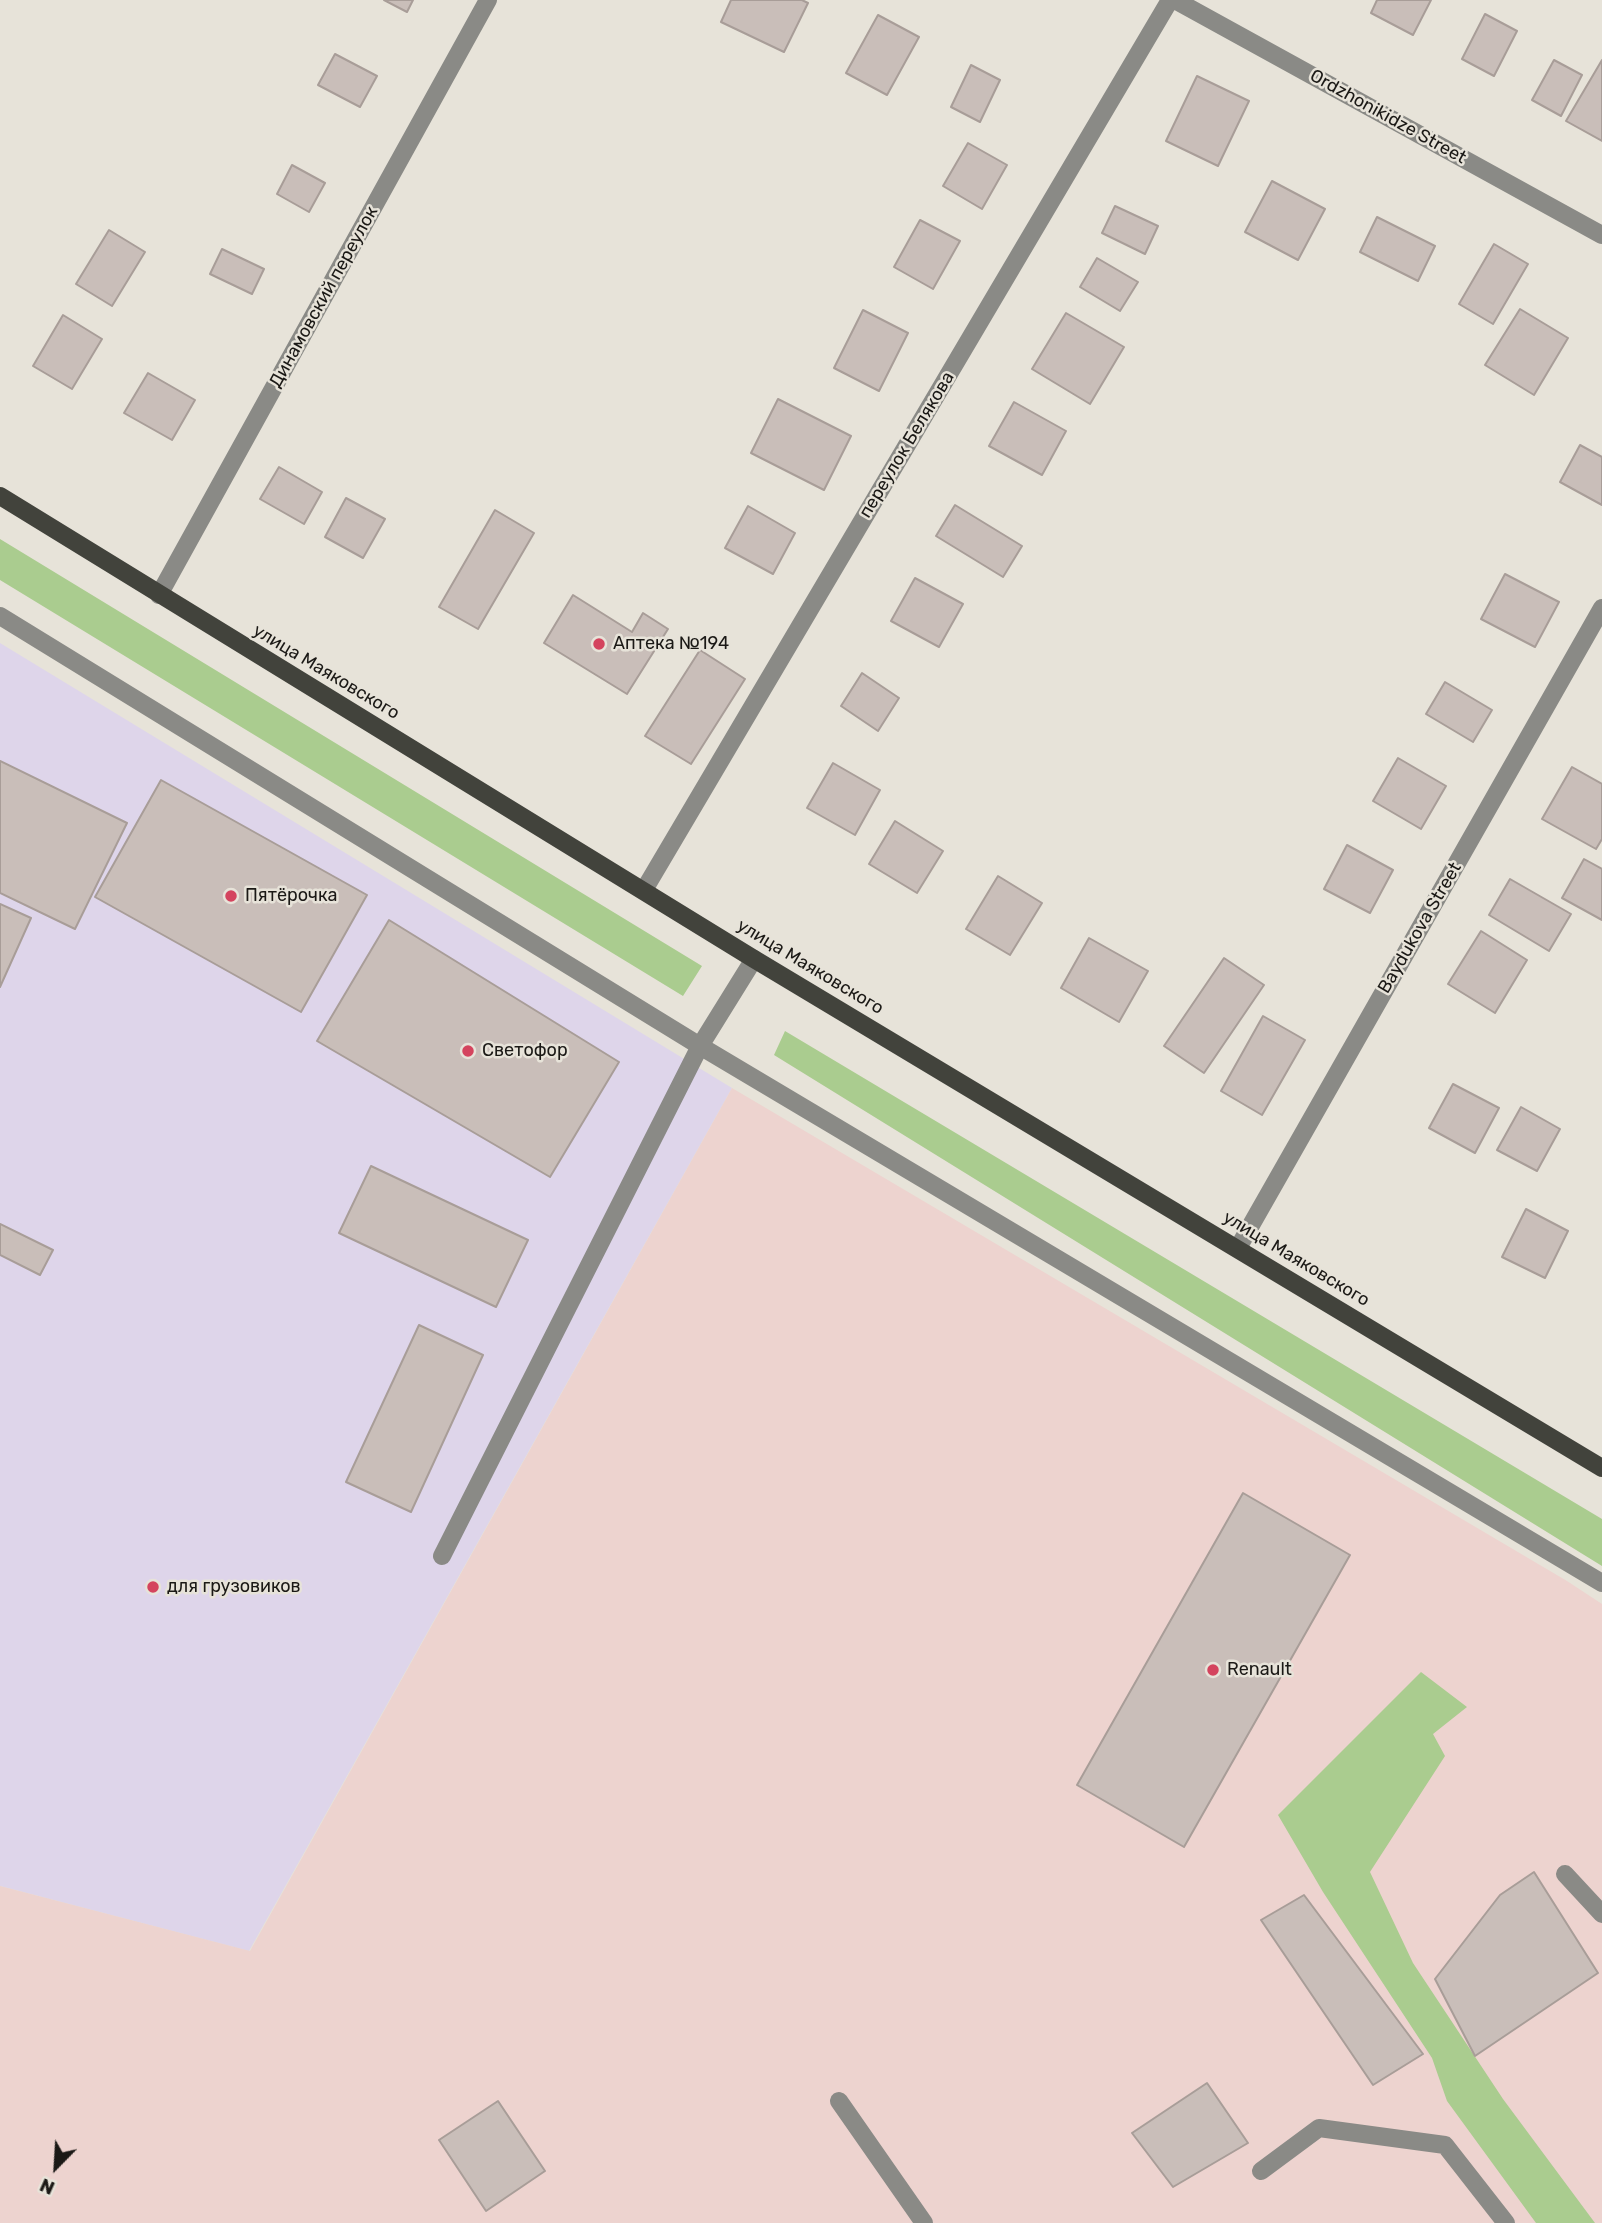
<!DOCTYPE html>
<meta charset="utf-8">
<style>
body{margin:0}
#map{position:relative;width:1602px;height:2223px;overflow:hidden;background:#e7e3d9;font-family:Rubik,sans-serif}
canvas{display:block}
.north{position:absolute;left:21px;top:2132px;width:70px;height:70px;-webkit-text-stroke:5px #e7e3d9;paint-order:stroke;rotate:204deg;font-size:19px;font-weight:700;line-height:28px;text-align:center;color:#1b1916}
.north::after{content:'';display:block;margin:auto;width:24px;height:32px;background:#1b1916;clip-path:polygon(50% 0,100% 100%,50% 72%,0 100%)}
</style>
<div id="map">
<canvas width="1602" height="2223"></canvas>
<div class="north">N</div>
</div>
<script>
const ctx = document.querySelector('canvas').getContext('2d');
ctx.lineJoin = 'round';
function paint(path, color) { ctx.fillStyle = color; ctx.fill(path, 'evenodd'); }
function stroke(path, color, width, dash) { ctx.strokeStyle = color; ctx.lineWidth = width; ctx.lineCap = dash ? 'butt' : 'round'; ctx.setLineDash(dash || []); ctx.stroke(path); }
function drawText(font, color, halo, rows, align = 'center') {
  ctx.font = font + ' Rubik,sans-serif'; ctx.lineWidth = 5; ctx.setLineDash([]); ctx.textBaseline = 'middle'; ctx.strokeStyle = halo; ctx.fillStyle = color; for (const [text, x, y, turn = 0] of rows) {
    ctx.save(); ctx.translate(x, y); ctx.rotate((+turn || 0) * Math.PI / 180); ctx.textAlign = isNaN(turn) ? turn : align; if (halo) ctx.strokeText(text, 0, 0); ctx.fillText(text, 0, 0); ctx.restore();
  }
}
paint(new Path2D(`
 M 0,643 L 732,1088 L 249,1951 L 0,1886 Z`), '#ded5ea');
paint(new Path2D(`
 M 732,1088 L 1567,1581 L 1602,1604 L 1602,2223 L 0,2223 L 0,1886 L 250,1951 Z`), '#edd3cf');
paint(new Path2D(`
 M 0,539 L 702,966 L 683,996 L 0,580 Z
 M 785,1031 L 1602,1519 L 1602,1566 L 774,1055 Z
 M 1421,1672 L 1467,1707 L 1433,1734 L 1445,1756 L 1370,1872 L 1413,1963 L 1503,2099 L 1595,2223 L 1536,2223 L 1447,2101 L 1432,2058 L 1323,1892 L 1278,1815 Z`), '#aacc8f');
const building = new Path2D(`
 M 384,0 L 413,0 L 407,12 Z
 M 731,0 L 802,0 L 808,3 L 784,52 L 721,22 Z
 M 1377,0 L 1431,0 L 1413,35 L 1371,13 Z
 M 1485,14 L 1517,31 L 1494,76 L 1462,59 Z
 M 878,15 L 919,37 L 887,95 L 846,73 Z
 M 335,54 L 377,76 L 360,107 L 318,85 Z
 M 1554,60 L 1582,75 L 1561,116 L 1532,100 Z
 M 1602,60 L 1602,141 L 1566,121 Z
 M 971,65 L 1000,80 L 980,122 L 951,107 Z
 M 1197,76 L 1249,101 L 1218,166 L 1166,141 Z
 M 968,143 L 1007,165 L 982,209 L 943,186 Z
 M 292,165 L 325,183 L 309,212 L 277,194 Z
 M 1272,181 L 1325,209 L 1298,260 L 1245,232 Z
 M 1115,206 L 1158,226 L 1145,254 L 1102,233 Z
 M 1377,217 L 1435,246 L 1418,281 L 1360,252 Z
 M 920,220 L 960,241 L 933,289 L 894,267 Z
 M 109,230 L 145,252 L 112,306 L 76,284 Z
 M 1494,244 L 1528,264 L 1493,324 L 1459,304 Z
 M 222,249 L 264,269 L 252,294 L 210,274 Z
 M 1097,258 L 1138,282 L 1120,311 L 1080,287 Z
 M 1520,309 L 1568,338 L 1534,395 L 1485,365 Z
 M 863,310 L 908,333 L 879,391 L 834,368 Z
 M 1066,313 L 1124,347 L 1090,404 L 1032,369 Z
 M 63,315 L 102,339 L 72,389 L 33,366 Z
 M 148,373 L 195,400 L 172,440 L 124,413 Z
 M 778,399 L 851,436 L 824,490 L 751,453 Z
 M 1014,402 L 1066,431 L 1042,475 L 989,446 Z
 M 1580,445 L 1602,457 L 1602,505 L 1560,482 Z
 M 279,467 L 322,492 L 304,524 L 260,499 Z
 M 346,498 L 385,519 L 363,558 L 325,537 Z
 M 955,505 L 1022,546 L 1003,577 L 936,536 Z
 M 748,506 L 795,533 L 773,574 L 725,548 Z
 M 495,510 L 534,533 L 478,629 L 439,607 Z
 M 1505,574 L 1559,602 L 1535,647 L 1481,619 Z
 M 915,578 L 963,604 L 939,647 L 891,621 Z
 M 573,595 L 632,632 L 643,613 L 668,629 L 627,694 L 544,643 Z
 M 700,650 L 745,679 L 691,764 L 645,736 Z
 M 862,673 L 899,698 L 878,731 L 841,706 Z
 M 1445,682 L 1492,710 L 1473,742 L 1426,714 Z
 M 1398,758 L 1446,786 L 1421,829 L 1373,801 Z
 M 0,761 L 127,823 L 75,929 L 0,893 Z
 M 833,763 L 880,790 L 855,835 L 807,808 Z
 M 1572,767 L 1602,784 L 1602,839 L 1596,849 L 1542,819 Z
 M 161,780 L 367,895 L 301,1012 L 95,897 Z
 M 895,821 L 943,851 L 917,893 L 869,864 Z
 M 1347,845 L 1393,870 L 1370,913 L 1324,889 Z
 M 1584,859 L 1602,869 L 1602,920 L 1562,898 Z
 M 998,876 L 1042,903 L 1010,955 L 966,929 Z
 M 1510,879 L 1571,914 L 1549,951 L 1489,915 Z
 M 0,904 L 31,918 L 0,987 Z
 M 389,920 L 619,1062 L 550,1177 L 317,1041 Z
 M 1481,931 L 1527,960 L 1495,1013 L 1448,984 Z
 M 1089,938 L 1148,971 L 1119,1022 L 1061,988 Z
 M 1224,958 L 1264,985 L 1204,1073 L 1164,1046 Z
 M 1263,1016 L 1305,1040 L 1262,1115 L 1221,1091 Z
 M 1453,1084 L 1499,1108 L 1475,1153 L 1429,1128 Z
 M 1521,1107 L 1560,1129 L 1537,1171 L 1497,1150 Z
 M 371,1166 L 528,1240 L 496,1307 L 339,1233 Z
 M 1526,1209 L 1568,1231 L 1545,1278 L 1502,1257 Z
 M 0,1224 L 53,1250 L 40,1275 L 0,1255 Z
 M 419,1325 L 483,1355 L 411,1512 L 346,1482 Z
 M 1243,1493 L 1350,1555 L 1184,1847 L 1077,1785 Z
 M 1534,1872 L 1598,1973 L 1475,2056 L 1435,1979 L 1500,1895 Z
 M 1304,1895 L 1423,2054 L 1373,2085 L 1261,1920 Z
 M 1207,2083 L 1248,2143 L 1173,2187 L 1132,2133 Z
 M 498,2101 L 545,2171 L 486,2211 L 439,2140 Z`);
paint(building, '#c9beb9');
stroke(building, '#a89d98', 2);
stroke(new Path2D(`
 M 1175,0 L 1602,235
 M 159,595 L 488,0
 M 0,616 L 700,1046 L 1602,1583
 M 644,890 L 1170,0
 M 1238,1248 L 1602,608
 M 442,1556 L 700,1046 L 754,959
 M 1565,1874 L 1602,1914
 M 839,2101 L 924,2223
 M 1261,2171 L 1319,2128 L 1445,2145 L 1506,2223`), '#8a8a86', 18);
stroke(new Path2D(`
 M 0,496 L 754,959 L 1602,1468`), '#42433c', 18);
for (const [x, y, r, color] of [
 [599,644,7,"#d4445e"],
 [231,896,7,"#d4445e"],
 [468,1051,7,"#d4445e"],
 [153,1587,7,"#d4445e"],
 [1213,1670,7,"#d4445e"]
]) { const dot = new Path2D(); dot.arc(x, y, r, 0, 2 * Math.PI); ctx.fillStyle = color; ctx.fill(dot); stroke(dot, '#e7e3d9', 2.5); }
drawText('18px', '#1b1916', '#e7e3d9', [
 ["Ordzhonikidze Street",1388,117,29],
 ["Динамовский переулок",324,297,-61],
 ["переулок Белякова",907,445,-59],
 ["улица Маяковского",326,672,31],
 ["Baydukova Street",1420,928,-60],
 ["улица Маяковского",810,967,31],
 ["улица Маяковского",1296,1259,31]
]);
drawText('18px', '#1b1916', '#e7e3d9', [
 ["Аптека №194",613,644],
 ["Пятёрочка",245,896],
 ["Светофор",482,1051],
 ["для грузовиков",167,1587],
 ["Renault",1227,1670]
], 'left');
</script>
